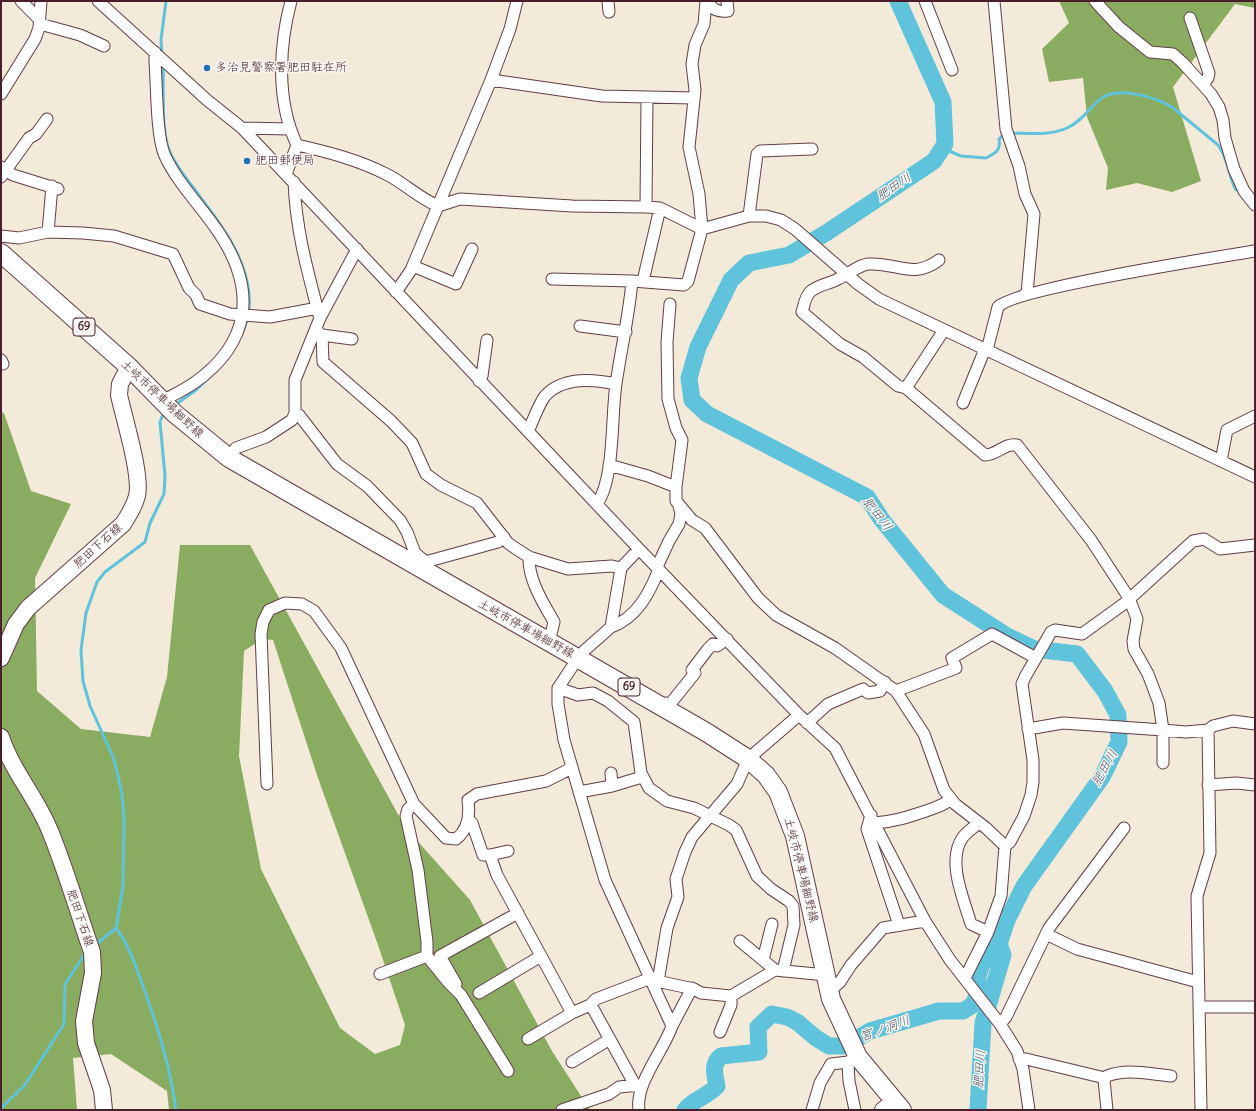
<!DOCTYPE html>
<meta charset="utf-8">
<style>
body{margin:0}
#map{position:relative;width:1256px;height:1111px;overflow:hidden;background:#f3ead9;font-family:Delius,sans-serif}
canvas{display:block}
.frame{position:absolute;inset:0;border:2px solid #4a1f2b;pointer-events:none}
</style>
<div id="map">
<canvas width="1256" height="1111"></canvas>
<div class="frame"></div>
</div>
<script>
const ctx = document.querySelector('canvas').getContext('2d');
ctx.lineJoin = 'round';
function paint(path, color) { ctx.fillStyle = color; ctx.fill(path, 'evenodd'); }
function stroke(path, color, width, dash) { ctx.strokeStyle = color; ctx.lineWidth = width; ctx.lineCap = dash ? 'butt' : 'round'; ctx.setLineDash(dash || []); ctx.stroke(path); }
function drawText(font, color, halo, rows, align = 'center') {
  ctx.font = font + ' Delius,"Klee One",sans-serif'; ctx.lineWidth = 3; ctx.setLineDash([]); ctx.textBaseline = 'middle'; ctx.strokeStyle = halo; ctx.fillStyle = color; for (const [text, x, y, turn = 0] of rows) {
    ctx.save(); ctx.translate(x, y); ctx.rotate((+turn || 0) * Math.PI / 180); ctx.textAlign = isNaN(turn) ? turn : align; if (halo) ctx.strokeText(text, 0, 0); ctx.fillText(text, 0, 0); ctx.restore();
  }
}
paint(new Path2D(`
 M 1059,1 L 1255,1 L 1255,8 L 1235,4 L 1173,87 L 1201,181 L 1172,192 L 1137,183 L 1106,190 L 1108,168 L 1087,117 L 1083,78 L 1049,82 L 1042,49 L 1069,23 Z
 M 1,412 L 4,413 L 31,491 L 71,504 L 35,578 L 37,691 L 81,729 L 150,737 L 167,677 L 180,545 L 250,545 L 405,827 L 470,900 L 552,1051 L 590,1110 L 169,1110 L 167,1091 L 111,1054 L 73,1058 L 77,1110 L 1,1110 ZM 262,639 L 273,640 L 318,778 L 378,945 L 405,1025 L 400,1045 L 375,1054 L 340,1028 L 261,869 L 239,756 L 244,651 Z`), '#8aac61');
stroke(new Path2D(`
 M 162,55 L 161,40 L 166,1
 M 163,65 C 164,88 161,129 169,150 C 174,163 183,174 192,186 C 215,217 241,247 248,286 C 251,303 249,320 241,336
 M 1010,133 C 1029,133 1049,136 1067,128 C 1081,122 1089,109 1099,100 C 1116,85 1155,97 1172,107 L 1218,145 C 1228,157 1228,176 1236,190
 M 942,148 L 961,156 L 986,158 C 996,153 1001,150 999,139 L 1004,134
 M 175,405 L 196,390 L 211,376
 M 116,928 C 130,947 136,967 144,989 C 159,1031 170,1066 176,1110
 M 95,945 L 116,928 L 123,886 L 124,818 L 122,794 L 114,759 L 90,706 L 83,681 L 81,650 L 86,613 L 97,582 L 105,572 L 145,542 L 150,523 L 164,494 L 165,476 L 160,422 L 164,412
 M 1,1108 L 24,1086 L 64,1024 L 65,984 L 86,952`), '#5ec3db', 3);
stroke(new Path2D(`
 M 898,1 L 943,102 L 945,144 L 934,161 L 826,233 L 789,255 L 749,263 L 731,280 L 698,347 L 689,378 L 692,400 L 707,414 L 867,497 L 882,520 L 943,595 L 1007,636 L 1034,649 L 1077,654 L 1105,691 L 1118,715 L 1119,742 L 1102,777 L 1024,886 L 1007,920 L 999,944 L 1003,955 L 983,1023 L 978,1110
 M 685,1110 C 693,1099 707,1097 717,1086 C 715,1075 711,1064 721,1056 L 759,1052 L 758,1027 L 772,1014 L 787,1017 L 797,1022 L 816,1038 L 829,1046 L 844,1046 L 870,1031 L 939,1011 L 963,1011 L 971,1006 L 975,1001 L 978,989 L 978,976 L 982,964 L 999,944`), '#5ec3db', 17);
const street = new Path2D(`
 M 21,1 L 40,20
 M 98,1 L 207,100 L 242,128 L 639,549 L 799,715 L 835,748 L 925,921 L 950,960 L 1000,1024 L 1017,1051 L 1023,1069 L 1029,1110
 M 608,1 L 609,12
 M 925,1 L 952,70
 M 994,1 L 1006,129 L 1019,166 L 1025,194 L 1034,214 L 1027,294 L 1024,295
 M 1095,1 L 1119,27 L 1150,52 L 1173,54 L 1183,63 L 1211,94 L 1219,107 L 1223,120 L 1225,138 L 1234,169 L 1244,191 L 1255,205
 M 707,2 C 714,10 717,12 728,11 L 727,1
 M 1190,18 L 1209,73 L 1208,78 L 1203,84
 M 40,24 L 80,35 L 104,46
 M 155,52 L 155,62 C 157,86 156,136 165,156 C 178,184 202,207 219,233 C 257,290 251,343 194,383 C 184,390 173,395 162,401
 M 491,80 L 602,96 L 694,98
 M 1,94 L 35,39 L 39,28 L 41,1
 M 242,128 L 290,129
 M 297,145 C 328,152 359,160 388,175 C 405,184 419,198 438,206 L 460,199 L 572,206 L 646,207 L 660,208 L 702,229 L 749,216 L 766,216 L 781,220 L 795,229 L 858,284 L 879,299 L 1255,477
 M 1,167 L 13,175 L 58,189
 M 286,174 L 297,145 C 276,101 279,46 291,1
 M 1,177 L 29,138 L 36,134 L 47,119
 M 294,182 C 296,230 307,269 319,315
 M 646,207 L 647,98
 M 749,216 L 757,154 L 760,151 L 812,149
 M 48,232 L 52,186
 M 1,236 L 19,238 L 48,232 L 83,233 L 114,236 L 173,254 L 189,288 L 196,295 L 200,304 L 230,314 L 270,317 L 318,308
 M 413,266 L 456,284 L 472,249
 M 552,279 L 632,281
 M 643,281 L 660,208
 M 396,292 L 411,270 L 491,80 L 510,29 L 517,1
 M 670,304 L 667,342 L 668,399 L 676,428 L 682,440 L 676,487
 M 580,326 L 626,332
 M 944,330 L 906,388 L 985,455 C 997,455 1004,443 1017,445 L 1091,540 L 1129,598 L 1137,619 L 1133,641 L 1134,649 L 1148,674 L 1153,687 L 1159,703 L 1163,730 L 1186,732 L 1208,730 L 1213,726 L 1233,721 L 1255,724
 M 317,331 L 322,335 L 352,339
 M 322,335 L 323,362 L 391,421 L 412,443 L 426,474 L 441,485 L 477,503 L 508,543 L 515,548 L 529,557 L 568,569 L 612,566 L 621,568
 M 987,350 L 998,307 C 1012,289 1219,257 1255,251
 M 1,360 L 3,364
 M 479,381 L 482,376 L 487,340
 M 906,388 L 898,386 L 863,357 L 840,344 L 802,312 C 804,306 805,297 810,292 C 817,285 829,284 838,279 C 848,275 856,266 868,264 C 897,262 912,280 939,260
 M 963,403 L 985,349
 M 295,413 L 299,415 L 337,464 L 367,486 L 400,520 L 407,532 L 415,553 L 428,564
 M 526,429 L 530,427 C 534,418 539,404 545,396 C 563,376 593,379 616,384
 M 229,458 L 236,448 L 266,437 L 292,420 L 295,413 L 295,380 L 320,318 L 357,249
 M 1221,461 L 1227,430 L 1255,416
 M 609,465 L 648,476 L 676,487 L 676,501 L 692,520 L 705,528 L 758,598 L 776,615 L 835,648 L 896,691 L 924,734 L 944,790 L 955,804 L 986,828 L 1005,846
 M 597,504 C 615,478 611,417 616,384 C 621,349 629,316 632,281 L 684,285 L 688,281 L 702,229 L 699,194 L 689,147 L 695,90 L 692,64 L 695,45 L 704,24 L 706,1
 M 639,549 L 621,568 L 611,627 L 585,650 L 578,658 L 558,688 L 558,704 L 564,740 L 605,880 L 672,1026 C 663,1052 635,1083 639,1110
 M 529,557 C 528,579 543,603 554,622 L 549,642
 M 425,562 L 498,542 L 504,537
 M 657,567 L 669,541 L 679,524 L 681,514 L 679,506
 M 611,627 C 637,618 650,592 659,569
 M 558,688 L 578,695 L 593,693 L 608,701 L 634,722 L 641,773 L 649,788 L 667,801 L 694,808 L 729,825 L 736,830 L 757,876 L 771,889 L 789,901 L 793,906 L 794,925 L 783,971
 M 896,691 L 956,668 L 952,658 L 992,634 L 1036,658
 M 662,707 L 666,703 L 670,704 L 695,673 L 692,670 L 708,649 L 713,644 L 717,646 L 727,639
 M 807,723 L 828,704 L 863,689 L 868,693 L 880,691 L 885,682
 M 1028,729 L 1063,723 L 1163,730 L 1163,763
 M 267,784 L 261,634 L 263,622 L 269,610 L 285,603 L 302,604 L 314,611 L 341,648 L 414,804 L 446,838 L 456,839 C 468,830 470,814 468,800 L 477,794 L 546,781 L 572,768
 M 1208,785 L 1236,783 L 1255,785
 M 612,786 L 642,777
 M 579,792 L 612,786 L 611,773
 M 871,815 L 867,829 L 899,925
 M 468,819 L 472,823 L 483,855 L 490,855 L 508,851
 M 874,823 C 893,822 908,817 926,811 C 936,807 943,806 951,799
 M 979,823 C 974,827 967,832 963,837 C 946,860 964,900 971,924 L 988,932
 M 490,855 L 497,875 L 572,1013 L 590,1005 L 596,999 L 651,978
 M 1046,934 L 1077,949 L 1198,982
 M 740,941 L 775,970
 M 427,956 L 448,982 L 461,995 L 508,1071
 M 763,960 L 772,924
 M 380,974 L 427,956 L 427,942 L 418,870 L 406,816 L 408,809 L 414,804
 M 965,978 L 988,932 L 1001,896 L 1005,846 L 1010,842 L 1024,816 L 1031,795 L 1033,782 L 1033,760 L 1022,684 L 1025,677 L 1051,632 L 1055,630 L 1082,634 L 1125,603 L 1193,541 L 1204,539 L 1220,549 L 1255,545
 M 652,980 L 694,989 L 701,993 L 731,996 L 775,970 L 826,975
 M 658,982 L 667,928 L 678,897 L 676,879 L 685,852 L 692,837 L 737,784 L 748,759 L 799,715
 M 456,984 L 440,956 L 518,913
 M 829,992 L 840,982 L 851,965 L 883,928 L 925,921
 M 479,993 L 541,956
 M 591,1005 L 635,1085
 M 1199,1007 L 1255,1007
 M 1000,1024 L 1006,1017 L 1049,928 L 1124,828
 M 672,1026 L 692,988
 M 720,1032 L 731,1005 L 731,996
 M 528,1039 L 572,1013
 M 1019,1059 L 1026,1059 L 1105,1078
 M 572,1062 L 610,1039
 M 848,1062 L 849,1081 L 855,1110
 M 562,1110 L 609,1094 L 619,1087 L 640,1085
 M 812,1110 L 820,1083 L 831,1064 L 848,1062 L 858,1057
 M 1107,1110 L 1104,1080 L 1107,1076 C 1127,1068 1149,1074 1171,1076
 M 1201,1110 L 1197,896 L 1210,853 L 1208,730`);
const secondary = new Path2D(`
 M 1,658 L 16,624 L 28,608 L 123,524 C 129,515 134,507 137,496 C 142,476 124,418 119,395 L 120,384 L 129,367
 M 1,737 C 12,771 37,798 50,831 C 66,870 78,912 92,952 L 93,973 L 84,1021 L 86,1043 L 102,1090 L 104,1110
 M 883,1110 L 894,1102`);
const primary = new Path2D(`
 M 1,253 L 129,367 L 174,413 L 229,458 L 706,732 L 748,759 L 766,775 L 778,792 L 795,836 L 831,999 L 858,1057 L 902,1110`);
stroke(street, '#633d45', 13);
stroke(secondary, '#633d45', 18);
stroke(primary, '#633d45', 20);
stroke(street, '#fff', 11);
stroke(secondary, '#fff', 16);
stroke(primary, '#fff', 18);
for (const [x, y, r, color] of [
 [207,68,4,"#1f6fb2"],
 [247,161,4,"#1f6fb2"]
]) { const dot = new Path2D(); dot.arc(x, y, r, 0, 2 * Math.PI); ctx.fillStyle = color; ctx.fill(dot); stroke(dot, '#f6f6f2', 1.5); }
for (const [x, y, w] of [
 [84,327,22],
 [629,687,22]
]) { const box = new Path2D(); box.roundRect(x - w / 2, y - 9, w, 18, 3); ctx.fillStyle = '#f6f6f2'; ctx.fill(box); stroke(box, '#4a1f2b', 1); }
drawText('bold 11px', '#4a1f2b', null, [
 ["69",84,327],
 ["69",629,687]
]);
drawText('12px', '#4a1f2b', '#f6f6f2', [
 ["多治見警察署肥田駐在所",215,68],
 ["肥田郵便局",255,161]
], 'left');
drawText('12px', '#4a1f2b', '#f6f6f2', [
 ["土岐市停車場細野線",162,399,43],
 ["肥田下石線",98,546,-42],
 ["土岐市停車場細野線",526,629,29],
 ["土岐市停車場細野線",801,870,76],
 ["肥田下石線",80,918,71]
]);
drawText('italic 13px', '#515869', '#f6f6f2', [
 ["肥田川",894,187,-34],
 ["肥田川",877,514,52],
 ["肥田川",1105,768,-61],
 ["宮ノ洞川",885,1029,-20],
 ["肥田川",980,1069,-86]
]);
</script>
